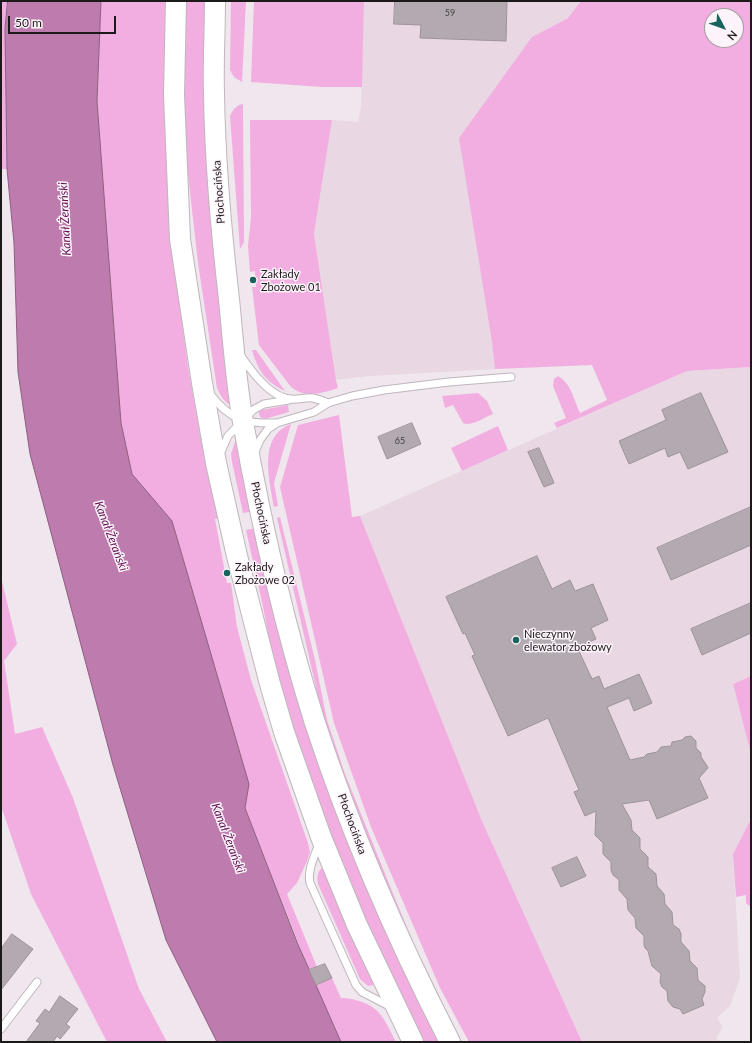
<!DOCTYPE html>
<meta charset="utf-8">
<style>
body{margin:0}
#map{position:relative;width:752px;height:1043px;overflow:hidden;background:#f0e6ed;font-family:Lato,sans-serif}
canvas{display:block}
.frame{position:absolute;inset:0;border:2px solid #1c191b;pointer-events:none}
.north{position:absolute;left:704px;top:8px;width:40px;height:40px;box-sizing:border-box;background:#fdf3fa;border:1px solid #a39ca1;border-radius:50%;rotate:131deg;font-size:11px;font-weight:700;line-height:16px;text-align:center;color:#1c191b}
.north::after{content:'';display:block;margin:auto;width:14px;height:18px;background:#18645d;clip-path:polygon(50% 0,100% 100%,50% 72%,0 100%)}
.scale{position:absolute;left:8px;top:16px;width:108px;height:18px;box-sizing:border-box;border:2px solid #1c191b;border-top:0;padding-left:5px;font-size:12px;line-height:14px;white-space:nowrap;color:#1c191b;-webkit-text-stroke:3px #fdf3fa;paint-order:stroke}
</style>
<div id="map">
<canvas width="752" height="1043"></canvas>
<div class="frame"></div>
<div class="north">N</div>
<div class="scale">50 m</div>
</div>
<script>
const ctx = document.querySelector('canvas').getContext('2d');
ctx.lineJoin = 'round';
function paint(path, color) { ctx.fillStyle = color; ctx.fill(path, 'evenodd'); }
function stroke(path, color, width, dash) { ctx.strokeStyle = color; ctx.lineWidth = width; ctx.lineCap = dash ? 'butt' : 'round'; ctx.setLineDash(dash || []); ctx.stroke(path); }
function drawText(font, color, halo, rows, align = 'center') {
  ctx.font = font + ' Lato,sans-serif'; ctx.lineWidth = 3; ctx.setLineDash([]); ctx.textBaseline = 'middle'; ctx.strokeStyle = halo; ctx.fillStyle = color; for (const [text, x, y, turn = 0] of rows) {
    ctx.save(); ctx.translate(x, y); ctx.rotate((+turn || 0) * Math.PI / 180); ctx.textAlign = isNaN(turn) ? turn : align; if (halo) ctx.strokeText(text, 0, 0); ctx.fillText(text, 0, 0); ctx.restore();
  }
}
paint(new Path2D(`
 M 364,1 L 581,1 L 568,18 L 532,37 L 492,342 L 495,369 L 370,376 L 336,380 L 314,234 L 332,120 L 358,122 L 361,107 Z
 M 751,367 L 751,676 L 733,684 L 751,754 L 751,819 L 733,854 L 740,978 L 730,1006 L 717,1018 L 723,1027 L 716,1038 L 721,1042 L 582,1042 L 482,821 L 360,516 L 687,371 Z`), '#e9d8e4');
paint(new Path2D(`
 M 1,1 L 8,1 L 5,29 L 7,169 L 1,169 Z
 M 101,1 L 167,1 L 175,271 L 188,367 L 200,434 L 219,518 L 215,519 L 227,583 L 231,583 L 237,627 L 251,680 L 308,843 L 310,852 L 307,861 L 297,883 L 287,894 L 317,967 L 309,970 L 245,808 L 249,784 L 172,521 L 132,474 L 121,423 L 97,101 Z
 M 186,1 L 207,1 L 233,406 C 224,403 221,396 217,388 L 198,263 L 185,148 L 183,52 Z
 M 231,1 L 246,1 L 242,82 L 234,77 L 230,70 Z
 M 254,1 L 364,1 L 362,87 L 322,87 L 251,82 Z
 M 581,1 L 751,1 L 751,367 L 687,371 L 557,428 L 554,423 L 566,418 L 553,386 L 554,379 L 558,376 C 571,383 574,400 580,413 L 607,400 L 592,365 L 495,369 L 492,342 L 459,138 L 532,37 L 568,18 ZM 712,16 L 736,16 L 736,40 L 712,40 Z
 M 243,104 L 244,242 L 240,249 L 230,116 C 233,110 236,105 243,104 Z
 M 250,120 L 332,120 L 314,234 L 336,380 L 338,388 C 322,393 306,399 291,387 L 259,345 L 252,287 L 256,287 L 255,271 L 250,272 L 248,246 L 251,217 Z
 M 252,350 L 256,350 L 285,391 C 265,382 258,370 252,350 Z
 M 478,393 L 487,401 L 493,414 C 485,417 471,427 463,423 L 453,405 L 445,408 L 442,396 Z
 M 288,405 L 289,412 L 265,419 C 261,418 259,417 259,412 L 262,410 Z
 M 339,415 L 352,517 L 360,516 L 482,821 L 582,1042 L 469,1042 L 440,988 L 371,827 L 334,723 L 280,487 L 298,425 Z
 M 291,424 L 274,483 L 278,506 L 274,507 C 270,481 257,437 291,424 Z
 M 498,426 L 508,450 L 462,471 L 451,448 Z
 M 236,439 L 240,439 L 254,511 L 243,513 L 232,462 L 231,454 Z
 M 280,517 L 315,660 L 327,720 L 345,774 L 396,901 L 417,951 L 462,1042 L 459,1042 L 438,1002 L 363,831 L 324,722 L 277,518 Z
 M 257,528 L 273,601 L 440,1042 L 422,1042 L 379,953 L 309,780 L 278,683 L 262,602 L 246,530 Z
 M 1,577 L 17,644 L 4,661 L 15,734 L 42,727 L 73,798 L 139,989 L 167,1042 L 107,1042 L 31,894 L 1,806 Z
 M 751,676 L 751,754 L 733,684 Z
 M 751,819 L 751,907 L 746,903 L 746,895 L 736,897 L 733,854 Z
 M 322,868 L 326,871 L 373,980 L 373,985 L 368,986 L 360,979 L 318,884 C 317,877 317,872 322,868 Z
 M 332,978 L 341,998 C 348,998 353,999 359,1001 C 381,1007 386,1023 396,1042 L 341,1042 L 316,985 Z`), '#f2aee0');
const water = new Path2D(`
 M 8,1 L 101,1 L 97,101 L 121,423 L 132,474 L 172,521 L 249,784 L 245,808 L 297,942 L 341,1042 L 217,1042 L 166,940 L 113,765 L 30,454 L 18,372 L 14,243 L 7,169 L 5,29 Z`);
paint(water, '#bd7cad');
stroke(water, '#8d5e81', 1);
const building = new Path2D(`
 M 395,1 L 507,1 L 506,41 L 420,38 L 421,25 L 394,24 Z
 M 701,393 L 728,452 L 688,469 L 680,452 L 668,457 L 665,448 L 629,464 L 619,441 L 666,420 L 662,410 Z
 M 412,423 L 421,444 L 387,459 L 378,437 Z
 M 539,448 L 554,483 L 544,487 L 528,452 Z
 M 751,507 L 751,545 L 671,580 L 657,548 Z
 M 537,556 L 552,589 L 570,580 L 575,591 L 593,584 L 608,620 L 591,628 L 596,639 L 577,647 L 592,679 L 599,676 L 604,689 L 639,674 L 652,703 L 634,711 L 629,698 L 607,707 L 630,760 L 644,757 L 647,754 L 657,752 L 661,747 L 671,746 L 672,742 L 682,740 L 685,737 L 691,736 L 696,741 L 696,748 L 701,753 L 701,757 L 706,764 L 708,768 L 699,778 L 708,798 L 657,819 L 649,800 L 622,804 L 631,820 L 632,830 L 640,838 L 640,849 L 648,857 L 648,867 L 656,874 L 657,886 L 664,894 L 665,904 L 672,912 L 673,925 L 679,929 L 681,934 L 681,942 L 689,951 L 690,961 L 697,968 L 698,980 L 705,986 L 705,992 L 702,999 L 704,1005 L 683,1014 L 680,1009 L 673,1007 L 668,1001 L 667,991 L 662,987 L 660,982 L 661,974 L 652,966 L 648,951 L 645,948 L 644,945 L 644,936 L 636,928 L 635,918 L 628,910 L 627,899 L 619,890 L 619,880 L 613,875 L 611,870 L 611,862 L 603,854 L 603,843 L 595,835 L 596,811 L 585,816 L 574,792 L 579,790 L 548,718 L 508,736 L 472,656 L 475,655 L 465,633 L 463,634 L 446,597 Z
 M 751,603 L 751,633 L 702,655 L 691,629 Z
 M 577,857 L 586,876 L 561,887 L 552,868 Z
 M 12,934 L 33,949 L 1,990 L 1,949 Z
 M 325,964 L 332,978 L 316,985 L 309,970 Z
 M 60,996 L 78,1009 L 66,1024 L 70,1027 L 60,1039 L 57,1036 L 53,1042 L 26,1042 L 40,1023 L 36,1021 L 45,1009 L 49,1012 Z`);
paint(building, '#b3a9b0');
stroke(building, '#9d939a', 1);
const service = new Path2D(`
 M 241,356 C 251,371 271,398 291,399 C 298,400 306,397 313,398 C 318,399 323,401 328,403
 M 210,394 C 230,420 245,424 277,423
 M 254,454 L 260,440 L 268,429 L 277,423 L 314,412 L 328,403 L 352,396 L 384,390 L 449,382 L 511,377
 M 219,456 L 228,436 L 253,410 L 264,404 L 289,400
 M 319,843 C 315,856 307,870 310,883 L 356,985 L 362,992 L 391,1007
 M 1,1029 L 37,982`);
const secondary = new Path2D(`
 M 176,1 L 174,95 L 180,239 L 202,383 L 216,463 L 237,556 L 270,684 L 284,732 L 321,837 L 357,925 L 413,1042
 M 215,1 C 215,32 213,62 214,93 C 215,162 221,230 229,299 C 233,340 236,382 243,422 C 261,523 284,625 315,723 C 351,833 397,939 450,1042`);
stroke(service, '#bfb6bd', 9);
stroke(secondary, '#bfb6bd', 22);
stroke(service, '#fff', 7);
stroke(secondary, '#fff', 20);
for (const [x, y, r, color] of [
 [253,280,4,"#18645d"],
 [227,573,4,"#18645d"],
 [516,640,4,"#18645d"]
]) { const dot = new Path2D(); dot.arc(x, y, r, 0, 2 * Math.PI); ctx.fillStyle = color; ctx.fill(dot); stroke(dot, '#fdf3fa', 1.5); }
drawText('9px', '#423d40', null, [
 ["59",450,13],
 ["65",400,441]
]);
drawText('11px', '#1c191b', '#fdf3fa', [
 ["Płochocińska",219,192,-94],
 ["Płochocińska",261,513,78],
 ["Płochocińska",352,824,70]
]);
drawText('11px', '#1c191b', '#fdf3fa', [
 ["Zakłady",261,274],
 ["Zbożowe 01",261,287],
 ["Zakłady",235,567],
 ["Zbożowe 02",235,580],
 ["Nieczynny",524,634],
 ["elewator zbożowy",524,647]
], 'left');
drawText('italic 12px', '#631555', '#fdf3fa', [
 ["Kanał Żerański",65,219,-93],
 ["Kanał Żerański",111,536,69],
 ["Kanał Żerański",228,838,69]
]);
</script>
